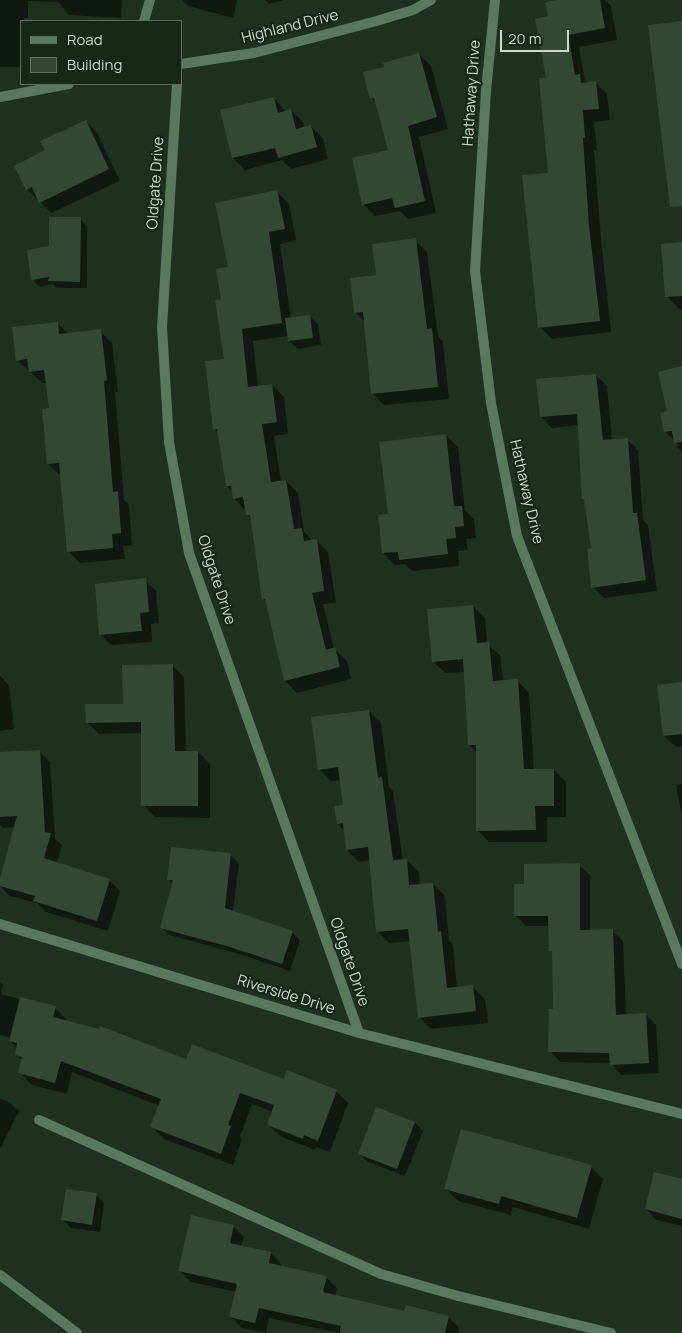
<!DOCTYPE html>
<style>
body{margin:0}
#map{position:relative;width:682px;height:1333px;overflow:hidden;background:#1f3222;font-family:Manrope,sans-serif}
canvas{display:block}
.legend{position:absolute;left:20px;top:20px;width:162px;height:65px;box-sizing:border-box;background:#162818;border:1px solid #5f6e60;margin:0;padding:6px 9px;list-style:none;font-size:15px;color:#ccd7cd}
.legend li{display:flex;align-items:center;gap:10px;height:25px}
.legend b{width:25px;border:1px solid #5f6e60}
.scale{position:absolute;left:500px;top:30px;width:69px;height:22px;box-sizing:border-box;border:2px solid #ccd7cd;border-top:0;padding-left:6px;font-size:15px;line-height:18px;white-space:nowrap;color:#ccd7cd;-webkit-text-stroke:4px #162818;paint-order:stroke}
</style>
<div id="map">
<canvas width="682" height="1333"></canvas>
<ul class="legend">
<li><b style="height:6px;background:#5b785e"></b>Road</li>
<li><b style="height:14px;background:#344836"></b>Building</li>
</ul>
<div class="scale">20 m</div>
</div>
<script>
const ctx = document.querySelector('canvas').getContext('2d');
ctx.lineJoin = 'round';
function paint(path, color) { ctx.fillStyle = color; ctx.fill(path, 'evenodd'); }
function stroke(path, color, width, dash) { ctx.strokeStyle = color; ctx.lineWidth = width; ctx.lineCap = dash ? 'butt' : 'round'; ctx.setLineDash(dash || []); ctx.stroke(path); }
function drawText(font, color, halo, rows, align = 'center') {
  ctx.font = font + ' Manrope,sans-serif'; ctx.lineWidth = 4.5; ctx.setLineDash([]); ctx.textBaseline = 'middle'; ctx.strokeStyle = halo; ctx.fillStyle = color; for (const [text, x, y, turn = 0] of rows) {
    ctx.save(); ctx.translate(x, y); ctx.rotate((+turn || 0) * Math.PI / 180); ctx.textAlign = isNaN(turn) ? turn : align; if (halo) ctx.strokeText(text, 0, 0); ctx.fillText(text, 0, 0); ctx.restore();
  }
}
paint(new Path2D(`
 M 0,0 L 122,0 L 121,18 L 69,15 L 58,2 L 28,1 L 28,18 L 24,18 L 24,21 L 21,21 L 21,67 L 0,67 Z
 M 182,0 L 237,0 L 233,18 L 188,6 Z
 M 265,0 L 284,0 L 269,4 Z
 M 564,0 L 605,0 L 611,6 L 617,40 L 579,47 L 585,82 L 587,83 L 595,82 L 607,94 L 610,120 L 594,122 L 597,150 L 594,150 L 601,239 L 611,332 L 552,339 L 540,327 L 550,174 L 547,79 L 549,17 Z
 M 419,54 L 431,66 L 448,129 L 419,137 L 436,213 L 408,219 L 400,211 L 375,216 L 363,204 L 389,151 L 377,104 L 371,98 Z
 M 274,98 L 286,112 L 291,110 L 303,122 L 304,128 L 311,126 L 323,138 L 328,159 L 291,169 L 282,160 L 245,170 L 233,158 Z
 M 86,121 L 97,133 L 120,181 L 51,213 L 27,189 L 46,151 Z
 M 277,192 L 289,204 L 296,240 L 280,244 L 291,319 L 310,316 L 318,324 L 321,345 L 298,349 L 289,341 L 289,336 L 253,341 L 258,387 L 272,385 L 284,397 L 288,434 L 274,436 L 281,482 L 286,481 L 298,493 L 304,532 L 313,541 L 316,540 L 328,552 L 336,603 L 323,604 L 334,649 L 347,661 L 351,679 L 297,693 L 285,681 L 267,602 L 263,599 L 252,519 L 247,515 L 246,511 L 234,498 L 233,492 L 227,486 L 219,433 L 214,429 L 225,360 L 222,300 L 229,268 Z
 M 80,218 L 87,226 L 87,288 L 57,288 L 53,284 L 40,287 L 32,279 L 50,247 Z
 M 415,240 L 427,252 L 438,336 L 443,342 L 449,399 L 384,405 L 372,393 L 365,322 L 355,312 L 378,276 Z
 M 682,244 L 682,311 L 681,308 L 679,309 L 667,296 Z
 M 57,323 L 69,334 L 100,331 L 112,343 L 118,392 L 115,392 L 124,500 L 129,505 L 132,545 L 123,546 L 125,559 L 80,563 L 68,551 L 61,476 L 48,464 L 50,410 L 47,383 L 42,383 L 17,360 Z
 M 682,368 L 682,452 L 678,448 L 677,443 L 665,432 L 669,412 Z
 M 596,375 L 607,386 L 612,440 L 627,439 L 638,450 L 643,520 L 648,525 L 657,591 L 604,598 L 593,587 L 592,549 L 579,425 L 552,428 L 541,417 Z
 M 445,435 L 458,447 L 465,510 L 474,519 L 476,538 L 466,539 L 468,550 L 458,551 L 459,566 L 412,571 L 405,564 L 395,565 L 383,553 L 389,515 Z
 M 145,580 L 156,591 L 159,623 L 151,624 L 152,642 L 111,645 L 100,634 Z
 M 473,606 L 485,618 L 487,644 L 500,655 L 503,681 L 517,680 L 529,693 L 534,771 L 554,770 L 566,782 L 566,817 L 547,817 L 547,842 L 489,842 L 477,830 L 477,753 L 469,745 L 465,672 L 445,673 L 433,661 Z
 M 172,665 L 184,677 L 186,752 L 198,752 L 210,764 L 210,818 L 155,817 L 143,805 L 143,733 L 99,734 L 87,722 L 124,705 Z
 M 0,676 L 9,685 L 14,729 L 0,731 Z
 M 682,683 L 682,746 L 676,747 L 664,736 Z
 M 369,711 L 381,723 L 389,787 L 393,791 L 403,861 L 407,860 L 419,872 L 420,885 L 433,884 L 445,896 L 449,941 L 453,945 L 457,988 L 473,987 L 485,999 L 488,1023 L 431,1029 L 419,1017 L 411,941 L 389,943 L 377,931 L 370,860 L 359,862 L 347,850 L 345,831 L 338,824 L 344,806 L 341,780 L 331,781 L 319,769 Z
 M 39,751 L 50,762 L 55,839 L 62,845 L 57,863 L 109,880 L 120,891 L 108,931 L 46,912 L 37,903 L 10,896 L 0,886 L 15,827 L 3,828 L 0,825 L 0,753 Z
 M 682,784 L 682,817 L 676,785 Z
 M 230,855 L 239,863 L 233,912 L 292,932 L 300,940 L 290,971 L 239,954 L 169,935 L 161,927 L 173,884 L 168,879 Z
 M 579,865 L 590,875 L 590,931 L 612,930 L 623,941 L 626,1016 L 646,1015 L 656,1025 L 659,1073 L 621,1075 L 611,1063 L 560,1062 L 550,1051 L 554,1010 L 553,952 L 551,950 L 550,926 L 526,926 L 515,915 L 525,886 Z
 M 0,982 L 3,985 L 1,994 L 55,1008 L 67,1020 L 67,1022 L 187,1060 L 336,1091 L 348,1103 L 330,1152 L 316,1147 L 315,1150 L 280,1136 L 268,1124 L 273,1112 L 252,1104 L 240,1137 L 242,1139 L 233,1165 L 164,1139 L 152,1127 L 160,1106 L 72,1072 L 67,1094 L 32,1085 L 20,1073 L 23,1061 L 16,1054 L 17,1048 L 10,1041 L 11,1038 L 0,1035 Z
 M 0,1098 L 10,1103 L 19,1111 L 0,1149 Z
 M 415,1123 L 423,1131 L 405,1176 L 368,1162 L 359,1154 Z
 M 591,1167 L 603,1179 L 589,1229 L 513,1207 L 511,1215 L 458,1201 L 446,1189 Z
 M 682,1180 L 682,1226 L 656,1220 L 646,1209 Z
 M 96,1195 L 104,1203 L 100,1232 L 71,1228 L 63,1220 Z
 M 233,1226 L 244,1237 L 241,1247 L 271,1253 L 281,1264 L 281,1267 L 326,1277 L 337,1288 L 335,1296 L 405,1313 L 406,1306 L 449,1317 L 459,1328 L 458,1333 L 340,1333 L 269,1318 L 266,1333 L 242,1328 L 231,1317 L 236,1292 L 191,1282 L 180,1271 Z`), '#0007');
paint(new Path2D(`
 M 557,0 L 600,0 L 605,28 L 568,35 L 575,75 L 580,74 L 581,83 L 596,81 L 599,109 L 583,110 L 585,138 L 583,138 L 589,226 L 600,321 L 538,328 L 522,175 L 548,173 L 539,78 L 546,78 L 535,19 L 548,16 L 545,2 Z
 M 682,21 L 682,206 L 670,207 L 648,25 Z
 M 419,53 L 437,117 L 408,126 L 425,201 L 395,208 L 392,198 L 362,205 L 352,158 L 388,150 L 374,98 L 370,99 L 363,72 L 384,67 L 383,63 Z
 M 274,97 L 278,113 L 291,109 L 296,129 L 311,125 L 317,147 L 278,158 L 275,148 L 232,158 L 220,110 Z
 M 86,120 L 109,169 L 39,203 L 32,187 L 26,190 L 14,166 L 45,150 L 40,141 Z
 M 277,190 L 285,229 L 269,232 L 282,323 L 242,329 L 248,387 L 272,384 L 277,422 L 262,424 L 271,482 L 286,480 L 294,529 L 302,528 L 304,541 L 317,539 L 324,591 L 312,593 L 326,650 L 335,647 L 340,667 L 284,681 L 265,599 L 262,600 L 250,515 L 246,515 L 243,497 L 233,499 L 231,486 L 226,486 L 217,429 L 213,430 L 205,361 L 224,359 L 215,300 L 221,299 L 216,269 L 228,267 L 215,203 Z
 M 49,217 L 81,217 L 80,282 L 48,281 L 49,277 L 31,280 L 27,250 L 49,246 Z
 M 416,238 L 427,329 L 432,328 L 438,387 L 371,394 L 363,312 L 354,313 L 350,278 L 376,275 L 372,244 Z
 M 682,242 L 682,296 L 665,297 L 661,244 Z
 M 310,315 L 313,338 L 288,341 L 285,318 Z
 M 58,322 L 59,334 L 101,329 L 107,380 L 104,381 L 113,492 L 118,491 L 121,533 L 112,534 L 113,548 L 67,552 L 59,463 L 47,464 L 42,409 L 49,408 L 44,370 L 29,372 L 27,359 L 16,361 L 12,327 Z
 M 682,366 L 682,442 L 674,443 L 672,431 L 664,432 L 660,413 L 667,411 L 658,372 Z
 M 596,374 L 603,440 L 628,438 L 633,513 L 637,513 L 646,580 L 591,588 L 587,549 L 591,548 L 584,499 L 582,499 L 577,414 L 540,417 L 536,379 Z
 M 446,434 L 454,506 L 462,506 L 464,526 L 455,527 L 456,538 L 446,539 L 448,554 L 399,560 L 398,552 L 382,553 L 378,515 L 388,514 L 379,442 Z
 M 146,578 L 149,612 L 140,613 L 142,631 L 99,635 L 95,584 Z
 M 473,605 L 477,643 L 489,642 L 493,681 L 518,679 L 524,769 L 554,769 L 554,806 L 535,806 L 536,830 L 476,831 L 476,745 L 468,745 L 463,659 L 432,662 L 427,609 Z
 M 173,664 L 175,751 L 198,751 L 198,806 L 141,806 L 141,722 L 86,723 L 85,704 L 123,704 L 122,665 Z
 M 682,682 L 682,734 L 663,736 L 657,685 Z
 M 369,710 L 378,778 L 382,777 L 393,860 L 407,859 L 409,885 L 433,883 L 438,932 L 441,931 L 447,988 L 473,985 L 476,1011 L 418,1018 L 408,929 L 376,932 L 368,847 L 346,850 L 343,823 L 337,824 L 334,806 L 343,805 L 338,767 L 318,770 L 311,717 Z
 M 40,750 L 45,832 L 51,833 L 44,858 L 110,879 L 97,921 L 33,901 L 35,896 L 0,886 L 0,878 L 17,816 L 0,817 L 0,752 Z
 M 171,847 L 231,853 L 225,908 L 293,931 L 282,964 L 230,947 L 160,928 L 173,880 L 167,880 Z
 M 580,863 L 580,930 L 613,929 L 616,1015 L 646,1013 L 649,1063 L 610,1065 L 609,1053 L 548,1052 L 549,1009 L 553,1009 L 552,951 L 549,951 L 548,916 L 514,916 L 514,884 L 524,884 L 524,864 Z
 M 20,997 L 56,1006 L 53,1017 L 99,1029 L 100,1026 L 186,1059 L 192,1044 L 284,1079 L 287,1070 L 337,1090 L 318,1141 L 304,1135 L 303,1139 L 267,1125 L 274,1105 L 240,1093 L 228,1125 L 231,1126 L 221,1154 L 150,1127 L 161,1099 L 61,1061 L 55,1083 L 18,1073 L 22,1057 L 15,1055 L 17,1043 L 9,1041 Z
 M 376,1107 L 415,1122 L 397,1169 L 358,1154 Z
 M 461,1129 L 592,1165 L 577,1218 L 501,1196 L 499,1204 L 444,1189 Z
 M 654,1172 L 682,1179 L 682,1219 L 645,1209 Z
 M 66,1189 L 97,1193 L 92,1225 L 61,1220 Z
 M 191,1215 L 234,1225 L 230,1243 L 271,1252 L 269,1263 L 327,1276 L 323,1292 L 404,1311 L 406,1305 L 449,1316 L 445,1333 L 340,1333 L 341,1326 L 259,1308 L 255,1323 L 229,1317 L 237,1284 L 178,1271 Z`), '#344836');
stroke(new Path2D(`
 M 495,0 L 486,91 L 475,271 L 491,403 L 517,536 L 682,964
 M 144,21 L 150,0
 M 181,64 L 254,53 L 373,22 L 413,10 L 431,0
 M 177,84 L 162,327 L 169,442 L 189,553 L 359,1033
 M 0,97 L 69,84
 M 0,924 L 359,1033 L 682,1114
 M 39,1120 L 381,1274 L 458,1296 L 611,1333
 M 0,1275 L 77,1333`), '#5b785e', 10);
drawText('15px', '#ccd7cd', '#162818', [
 ["Highland Drive",290,27,-14],
 ["Hathaway Drive",472,93,-86],
 ["Oldgate Drive",156,183,-86],
 ["Hathaway Drive",526,492,77],
 ["Oldgate Drive",216,580,72],
 ["Oldgate Drive",349,962,71],
 ["Riverside Drive",286,995,17]
]);
</script>
